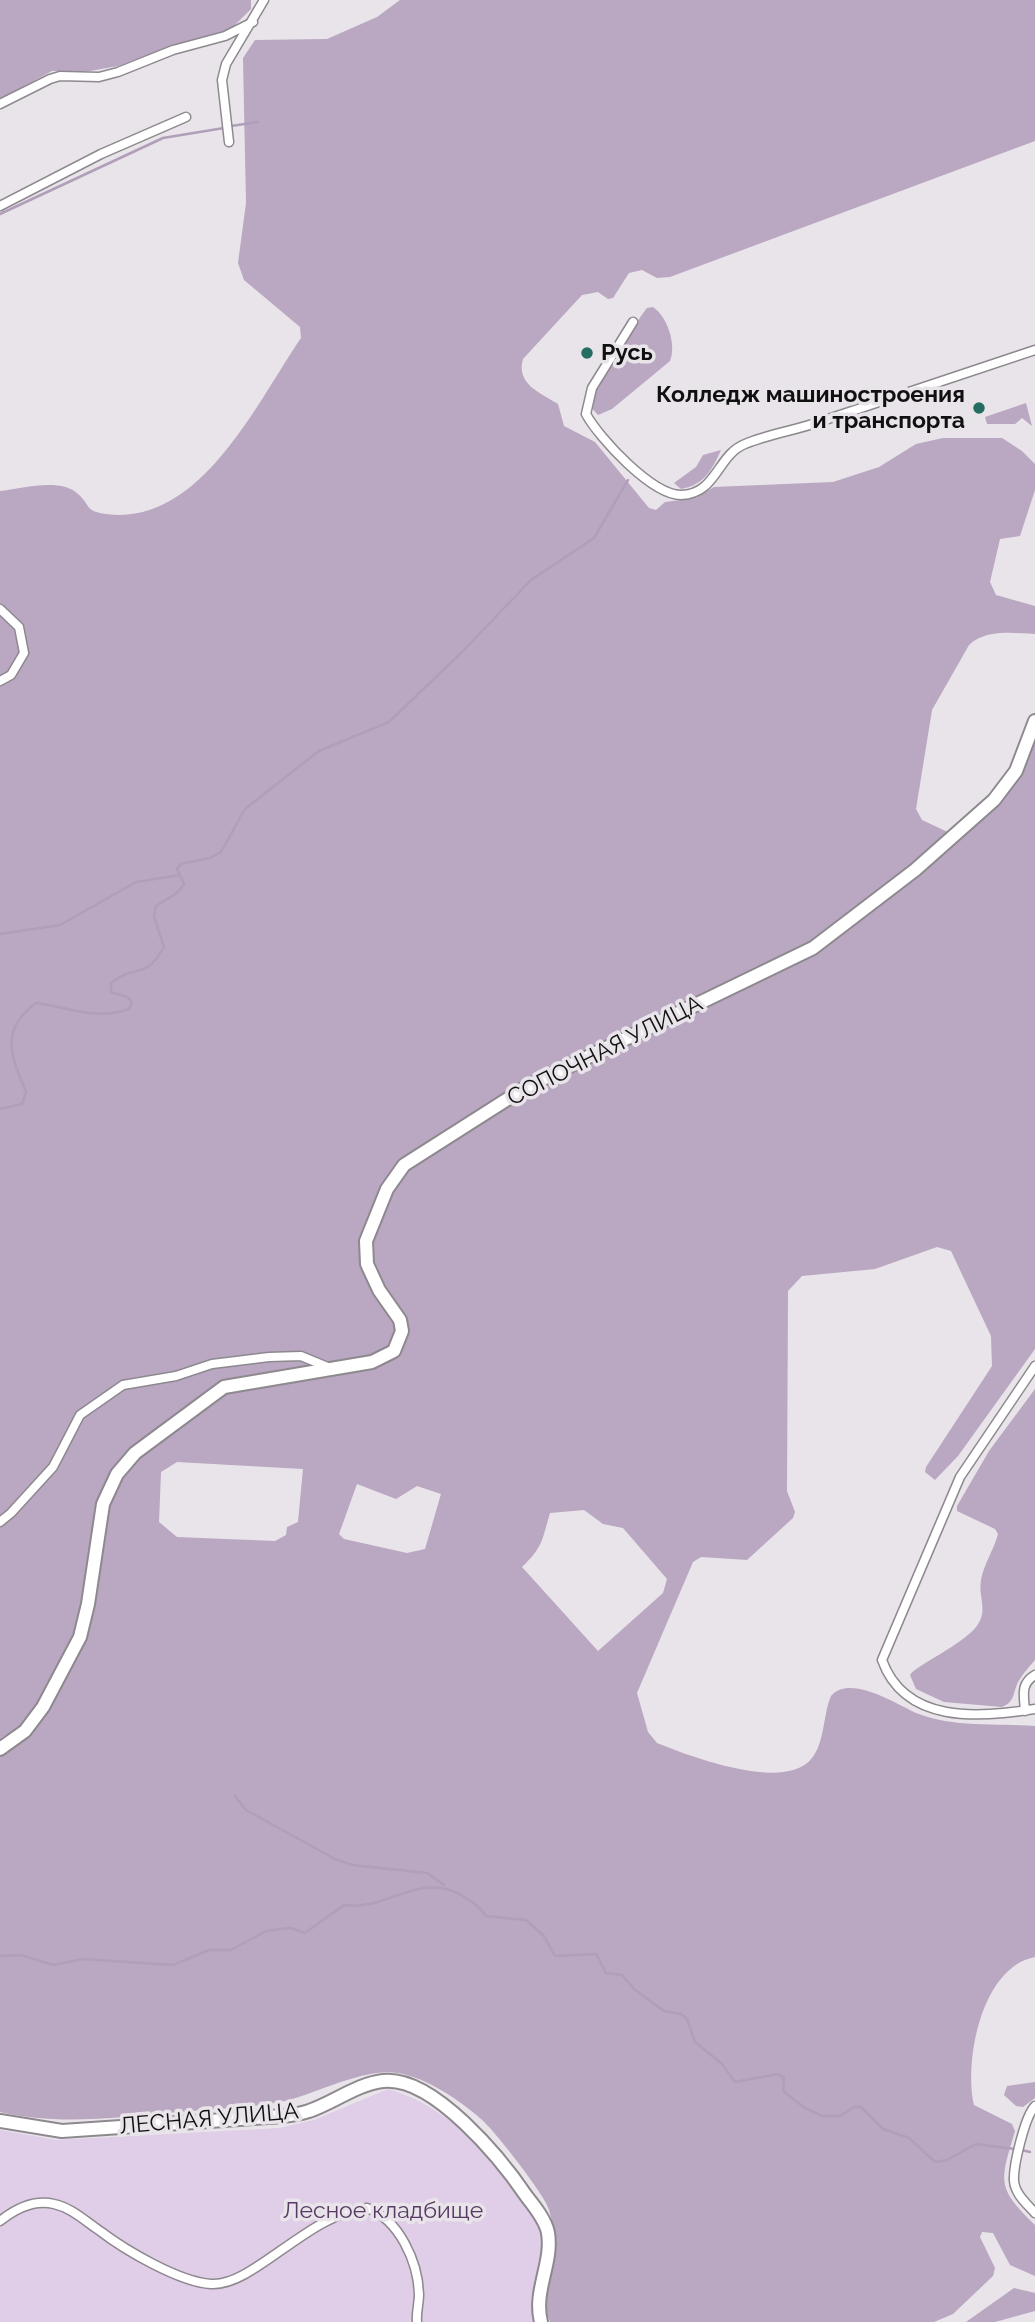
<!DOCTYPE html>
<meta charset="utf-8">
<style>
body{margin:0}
canvas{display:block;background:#e8e4e9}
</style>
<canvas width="1035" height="2322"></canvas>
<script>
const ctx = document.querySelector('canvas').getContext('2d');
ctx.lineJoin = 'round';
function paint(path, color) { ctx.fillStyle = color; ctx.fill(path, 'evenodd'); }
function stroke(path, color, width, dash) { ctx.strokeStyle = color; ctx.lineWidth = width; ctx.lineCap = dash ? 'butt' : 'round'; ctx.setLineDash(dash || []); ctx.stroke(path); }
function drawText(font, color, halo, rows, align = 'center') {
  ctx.font = font + ' Raleway,sans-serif'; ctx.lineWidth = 7; ctx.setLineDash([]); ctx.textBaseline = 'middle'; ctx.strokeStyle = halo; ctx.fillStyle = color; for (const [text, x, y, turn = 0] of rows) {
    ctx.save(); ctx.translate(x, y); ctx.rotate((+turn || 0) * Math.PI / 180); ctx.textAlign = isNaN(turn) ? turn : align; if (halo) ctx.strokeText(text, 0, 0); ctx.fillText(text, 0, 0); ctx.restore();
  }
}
paint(new Path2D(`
 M 388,2089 C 446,2105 491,2154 524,2203 C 532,2214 541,2228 543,2242 L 531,2299 L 533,2322 L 0,2322 L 0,2130 L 57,2140 L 279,2128 L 314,2120 Z`), '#e0cde8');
paint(new Path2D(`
 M 0,0 L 251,0 L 251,9 L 232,28 L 202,40 L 168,47 L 118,66 L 90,71 L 52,71 L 0,99 Z
 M 400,0 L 1035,0 L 1035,141 L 670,277 L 657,278 L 642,270 L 629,273 L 613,298 L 608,299 L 598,292 L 582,295 L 523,359 C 516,384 539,392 558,404 L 564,426 L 595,442 L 649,508 L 656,510 L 665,502 L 696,498 L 714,487 L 833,482 L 879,467 L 916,444 L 943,438 L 1002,438 L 1022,451 L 1035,464 L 1035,490 L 1020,536 L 1000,539 L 990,582 L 996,595 L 1035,606 L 1035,634 C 1013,633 986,629 969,645 L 932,710 L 916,809 L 922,820 L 952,834 C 991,833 1019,766 1035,736 L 1035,1349 L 958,1456 L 935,1480 L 925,1472 L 926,1467 L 992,1366 L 991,1336 L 951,1251 L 937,1247 L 875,1269 L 802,1276 L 788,1291 L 787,1491 L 795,1512 L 793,1518 L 747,1560 L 701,1557 L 693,1562 L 637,1693 L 648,1732 L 657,1743 C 689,1756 786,1793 812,1758 C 825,1742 823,1714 831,1696 C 850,1674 896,1704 916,1713 C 954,1728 995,1723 1035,1726 L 1035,1957 C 982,1967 964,2059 974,2105 L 1012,2124 L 1015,2131 C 1000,2182 996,2187 1035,2225 L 1035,2276 L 1010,2265 L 993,2233 L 982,2232 L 980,2237 L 995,2268 L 993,2276 L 953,2314 L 934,2322 L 550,2322 C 533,2283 566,2242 546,2203 C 538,2187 495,2131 481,2119 C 461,2101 425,2077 398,2073 C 363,2067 315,2095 280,2102 C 247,2108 213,2109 179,2112 C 118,2117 60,2126 0,2112 L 0,491 C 21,489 61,477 78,494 C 91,505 84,511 106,514 C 200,527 257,402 301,338 L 300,327 L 244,280 L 238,263 L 246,203 L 243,58 L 255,40 L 327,39 L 377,17 ZM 177,1462 L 303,1469 L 298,1522 L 287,1527 L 286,1535 L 275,1541 L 177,1537 L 159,1522 L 161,1472 ZM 357,1484 L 396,1499 L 417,1486 L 441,1494 L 425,1549 L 407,1553 L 344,1539 L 339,1534 ZM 584,1510 L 603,1524 L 623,1528 L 667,1579 L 663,1593 L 598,1651 L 522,1567 C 543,1547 542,1540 550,1513 Z
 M 653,307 C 667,316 677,345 670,361 L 612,409 L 598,415 L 590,406 L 595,387 L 641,316 L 647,308 Z
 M 1026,403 L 1032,426 L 1022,418 L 1015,424 L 987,424 L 985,417 Z
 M 721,450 C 712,470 704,485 681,489 L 674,483 L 696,467 L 703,455 Z
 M 1035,1389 L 1035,1660 C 1030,1666 1024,1672 1020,1679 C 1012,1690 1017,1701 1002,1707 L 944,1702 L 916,1689 L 910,1675 C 915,1666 962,1645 976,1627 C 989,1611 978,1598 981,1580 C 984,1563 994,1550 998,1534 L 995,1529 L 957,1511 L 957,1506 L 989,1451 Z
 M 1035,2082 L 1035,2098 L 1023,2107 L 1016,2106 L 1004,2095 L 1007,2086 Z
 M 1014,2288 L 1035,2293 L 1035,2311 L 995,2322 L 966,2322 Z`), '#baa7c2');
stroke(new Path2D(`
 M 231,126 L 258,122
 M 0,214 L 163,138 L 224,128
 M 0,934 L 60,925 L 136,882 L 180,875 L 177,869 L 181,864 L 210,858 L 221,852 L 245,809 L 319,751 L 389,722 L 461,653 L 531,580 L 594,538 L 628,480
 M 0,1109 L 22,1104 L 26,1092 C 10,1053 0,1030 36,1003 C 69,1007 95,1021 129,1009 L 132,1002 L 127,997 L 111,992 L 111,983 C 136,963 145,981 164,947 L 154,917 L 156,906 L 177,893 L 184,884 L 180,875
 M 235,1796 L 246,1810 L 335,1859 L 352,1865 L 427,1873 L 444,1885
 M 0,1956 L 21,1955 L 53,1965 L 83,1959 L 173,1965 L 209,1950 L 231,1950 L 266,1931 L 291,1928 L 305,1933 L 344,1905 C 385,1912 419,1871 461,1895 C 471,1901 479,1906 486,1916 L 526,1920 L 544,1936 L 555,1956 L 596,1954 L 606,1973 L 622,1975 L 634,1989 L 664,2011 L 681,2014 L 687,2019 L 695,2042 L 722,2064 L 735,2082 L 778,2074 L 784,2078 L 783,2091 L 805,2108 L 822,2116 L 840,2116 L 854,2107 L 861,2107 L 883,2129 L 909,2138 L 935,2162 L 947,2160 L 976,2144 L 1015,2149
 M 1022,2150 L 1030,2152`), '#b19eb9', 2.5);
const minor = new Path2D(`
 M 0,104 L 50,79 L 60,76 L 99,77 L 118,72 L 173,50 L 225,36 L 253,22
 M 229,142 L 222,80 L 226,64 L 264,0
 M 0,206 L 101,154 L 186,117
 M 633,322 L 592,388 L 586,414 C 599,438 652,495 681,495 C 717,494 717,455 745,444 C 769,434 797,430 822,421 C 893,398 964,373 1035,350
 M 0,609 L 19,627 L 24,653 L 11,675 L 0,681
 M 1035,1366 L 960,1477 L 882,1660 C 905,1724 979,1718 1035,1709
 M 0,1522 L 11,1513 L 53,1467 L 80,1415 L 123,1385 L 176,1376 L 212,1364 L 269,1357 L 301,1356 L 330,1368
 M 1025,1711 C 1024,1695 1020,1684 1035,1675
 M 1035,2106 C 1025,2116 1013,2166 1014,2181 C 1015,2194 1027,2204 1035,2213
 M 0,2221 C 15,2209 34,2199 54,2204 C 72,2208 85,2221 100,2231 C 125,2250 179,2282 211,2284 C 253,2287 309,2213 367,2208 C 399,2219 418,2262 419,2294 C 419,2304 416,2313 417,2322`);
const secondary = new Path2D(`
 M 0,1749 L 25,1731 L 43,1707 L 80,1637 L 88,1604 L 103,1504 L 117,1474 L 135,1453 L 224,1387 L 372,1362 L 394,1351 L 402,1331 L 400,1320 L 379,1290 L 367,1264 L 366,1241 L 387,1189 L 404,1165 L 528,1086 L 813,948 L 915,870 L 994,800 L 1016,771 L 1035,721
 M 0,2121 L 62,2131 L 283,2116 C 292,2115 301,2114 309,2111 C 333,2103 357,2084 383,2081 C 433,2075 502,2160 527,2197 C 535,2207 546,2221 548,2233 C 553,2263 533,2291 541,2322`);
stroke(minor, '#8d898e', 11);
stroke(secondary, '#8d898e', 16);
stroke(minor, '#fff', 8);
stroke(secondary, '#fff', 12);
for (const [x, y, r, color] of [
 [587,353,7,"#256c62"],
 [979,408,7,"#256c62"]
]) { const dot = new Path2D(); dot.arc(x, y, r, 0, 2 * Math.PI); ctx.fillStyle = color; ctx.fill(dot); stroke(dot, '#e8e4e9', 2.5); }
drawText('bold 23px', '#111011', '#e8e4e9', [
 ["Русь",601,353],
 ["Колледж машиностроения",965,395,"right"],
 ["и транспорта",965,421,"right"]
], 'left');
drawText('23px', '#111011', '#e8e4e9', [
 ["СОПОЧНАЯ УЛИЦА",605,1051,-27],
 ["ЛЕСНАЯ УЛИЦА",209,2119,-5]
]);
drawText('23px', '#583b64', '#e8e4e9', [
 ["Лесное кладбище",383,2211]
]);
</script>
